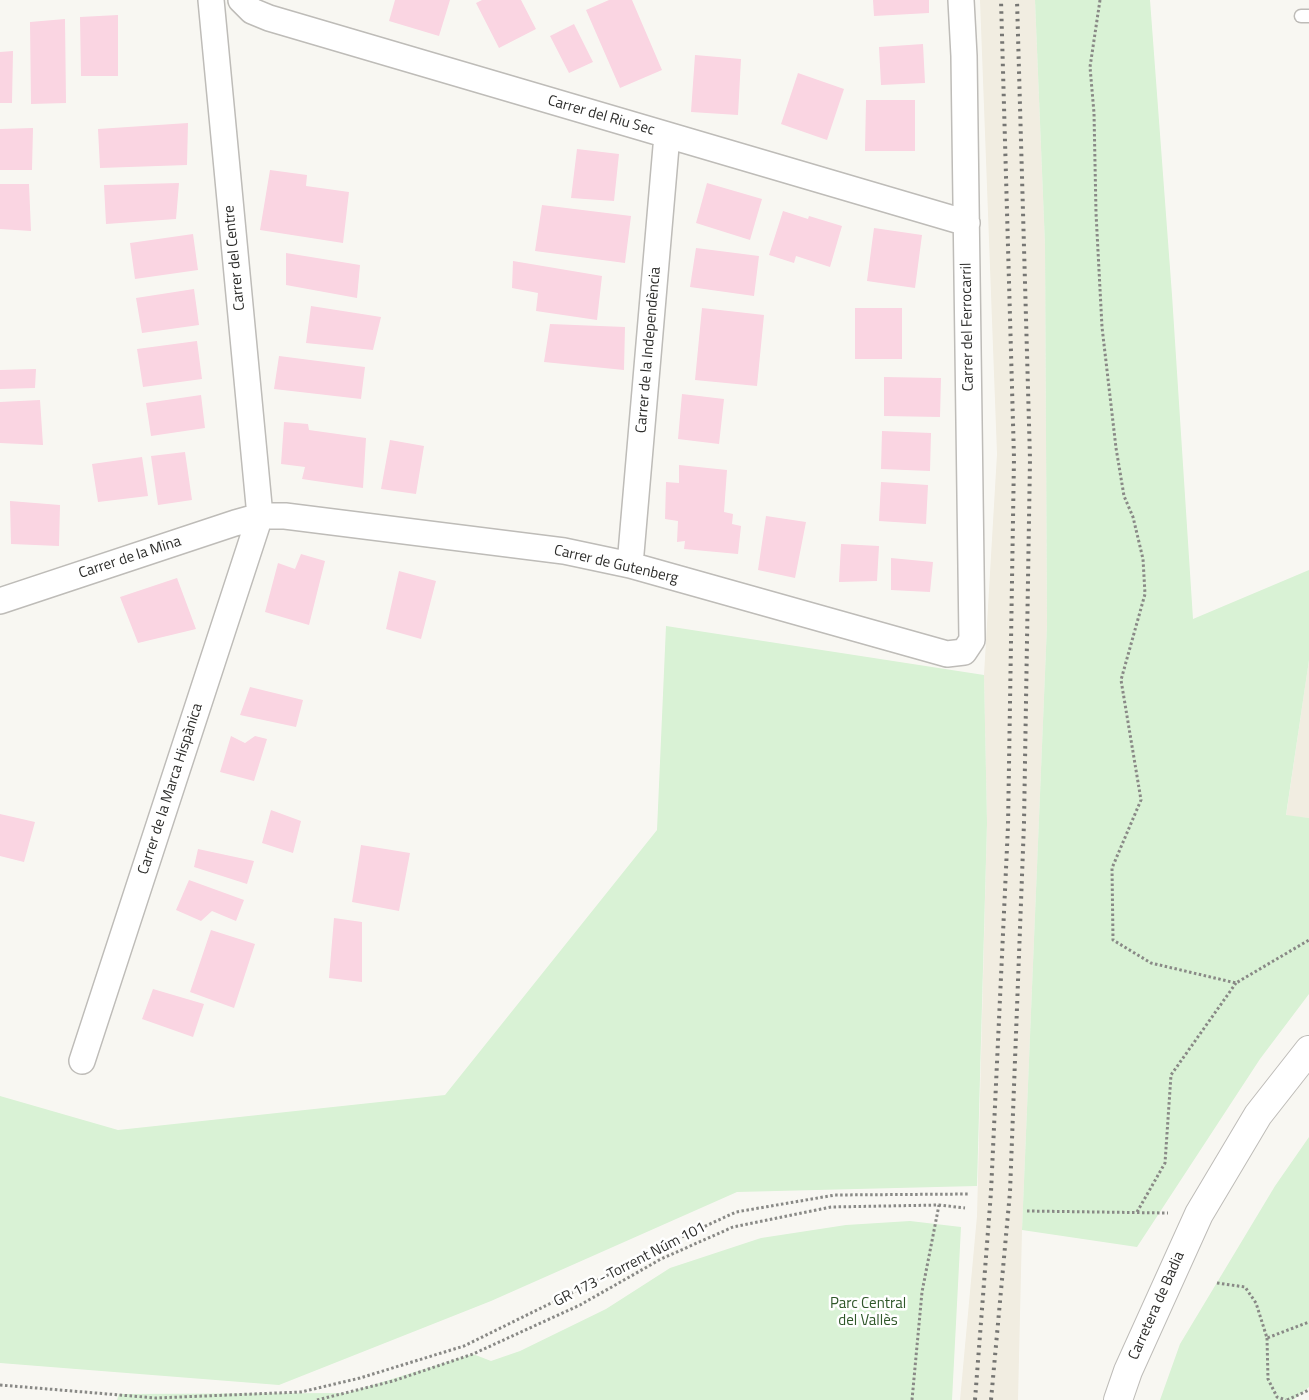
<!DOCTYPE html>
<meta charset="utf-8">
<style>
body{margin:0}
canvas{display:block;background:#f8f7f2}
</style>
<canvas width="1309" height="1400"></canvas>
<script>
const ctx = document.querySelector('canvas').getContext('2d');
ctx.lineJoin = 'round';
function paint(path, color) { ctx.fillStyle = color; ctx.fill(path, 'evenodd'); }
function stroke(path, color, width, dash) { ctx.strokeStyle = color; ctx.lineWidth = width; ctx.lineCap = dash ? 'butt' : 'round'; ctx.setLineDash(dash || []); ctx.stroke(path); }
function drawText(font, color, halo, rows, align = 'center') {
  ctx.font = font + ' "Titillium Web",sans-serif'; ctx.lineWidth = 5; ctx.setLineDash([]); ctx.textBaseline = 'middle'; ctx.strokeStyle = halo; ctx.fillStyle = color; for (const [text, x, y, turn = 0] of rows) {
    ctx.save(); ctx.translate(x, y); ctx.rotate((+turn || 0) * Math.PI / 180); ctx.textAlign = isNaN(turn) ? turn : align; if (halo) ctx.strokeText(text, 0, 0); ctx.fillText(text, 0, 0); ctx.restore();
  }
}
paint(new Path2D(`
 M 980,0 L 1035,0 L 1045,245 L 1047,625 L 1022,1230 L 1018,1400 L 960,1400 L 977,1216 L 987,823 L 984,675 L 997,454 Z
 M 1309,660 L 1309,818 L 1286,816 Z`), '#f1ede1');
paint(new Path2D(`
 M 1035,0 L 1150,0 L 1172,295 L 1193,619 L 1309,570 L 1309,660 L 1286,815 L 1309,818 L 1309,994 L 1260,1059 L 1137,1247 L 1022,1230 L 1047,625 L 1045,245 Z
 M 666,626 L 984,675 L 987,823 L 977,1186 L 737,1192 L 491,1301 L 279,1385 L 0,1363 L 0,1096 L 118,1130 L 445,1095 L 657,830 Z
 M 1309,1137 L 1309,1387 L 1293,1400 L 1160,1400 L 1180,1344 L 1275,1186 Z
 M 910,1221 L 961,1227 L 952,1400 L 117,1400 L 119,1394 L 347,1393 L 473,1354 L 491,1361 L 520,1351 L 606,1309 L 670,1268 L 761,1238 L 846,1225 Z`), '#d9f2d5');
paint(new Path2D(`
 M 395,0 L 450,0 L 439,36 L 389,21 Z
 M 482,0 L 521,0 L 536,29 L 499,48 L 476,3 Z
 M 609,0 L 632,0 L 662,70 L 620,88 L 586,10 Z
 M 873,0 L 929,0 L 929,13 L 874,16 Z
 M 118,15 L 118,76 L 81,76 L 80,17 Z
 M 65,19 L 66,103 L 31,104 L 30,22 Z
 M 574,24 L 593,62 L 569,73 L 550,36 Z
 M 923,44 L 925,83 L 881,85 L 879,47 Z
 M 13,51 L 12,103 L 0,103 L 0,52 Z
 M 695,55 L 741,59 L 738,115 L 691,112 Z
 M 798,73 L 844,89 L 827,140 L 781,124 Z
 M 866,100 L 915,100 L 915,151 L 865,151 Z
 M 188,123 L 187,165 L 100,168 L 98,129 Z
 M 33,128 L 32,170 L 0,170 L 0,129 Z
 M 577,149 L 619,154 L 614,201 L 571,198 Z
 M 270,170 L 307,175 L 306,186 L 349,192 L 343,243 L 260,230 Z
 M 179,183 L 176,219 L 106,224 L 104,185 Z
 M 707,183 L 762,199 L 750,240 L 696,223 Z
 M 0,184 L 29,184 L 31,231 L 0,229 Z
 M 542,205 L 631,216 L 625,263 L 535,251 Z
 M 783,211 L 808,219 L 809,216 L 842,226 L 830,267 L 796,256 L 794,263 L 769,255 Z
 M 874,228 L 922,235 L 915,288 L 867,281 Z
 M 193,234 L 198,270 L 135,279 L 130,243 Z
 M 696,248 L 759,256 L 754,296 L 690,287 Z
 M 286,253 L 360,265 L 357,298 L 286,285 Z
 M 513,261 L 602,276 L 597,320 L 536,311 L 538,293 L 512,288 Z
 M 194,289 L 199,325 L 142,333 L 136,298 Z
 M 311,306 L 381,317 L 373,350 L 306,343 Z
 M 702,308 L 764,315 L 757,386 L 695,380 Z
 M 855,308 L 902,308 L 902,359 L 855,359 Z
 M 550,324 L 625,327 L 624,370 L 544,362 Z
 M 197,341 L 202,379 L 143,387 L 137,349 Z
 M 279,356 L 365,367 L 361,399 L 274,389 Z
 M 36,369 L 35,388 L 0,389 L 0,370 Z
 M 884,377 L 941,378 L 940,417 L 884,416 Z
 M 682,394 L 724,399 L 719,444 L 678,439 Z
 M 201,395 L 205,428 L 151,436 L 146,403 Z
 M 40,400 L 43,445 L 0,443 L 0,402 Z
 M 284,422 L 308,424 L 309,430 L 366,438 L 363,488 L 302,479 L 305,467 L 281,464 Z
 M 882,431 L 931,433 L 930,471 L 881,469 Z
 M 390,440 L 424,446 L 416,494 L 381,489 Z
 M 185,452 L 192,500 L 158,505 L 151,456 Z
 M 142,457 L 148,496 L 98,502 L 92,464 Z
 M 679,465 L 727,470 L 724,512 L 733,514 L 732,524 L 741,526 L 738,554 L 684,549 L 685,541 L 677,542 L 678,521 L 665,519 L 666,482 L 679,483 Z
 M 881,482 L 928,485 L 926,524 L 879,521 Z
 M 10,501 L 60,505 L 59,546 L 11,544 Z
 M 766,516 L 806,522 L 795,578 L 758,570 Z
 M 841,544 L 879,546 L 877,581 L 839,582 Z
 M 301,554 L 325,561 L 309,625 L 265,612 L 278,563 L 295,569 Z
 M 891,558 L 933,562 L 930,592 L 891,590 Z
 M 399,571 L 436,581 L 421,639 L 386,629 Z
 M 177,578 L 196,629 L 138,643 L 120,597 Z
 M 250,687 L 303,700 L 296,727 L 240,715 Z
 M 231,736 L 245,743 L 255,736 L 267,739 L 254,781 L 220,772 Z
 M 271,810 L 301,821 L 293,853 L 262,843 Z
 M 0,814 L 35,822 L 24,862 L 0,856 Z
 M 361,845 L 410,853 L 399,911 L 352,902 Z
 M 198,849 L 254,861 L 247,884 L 194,867 Z
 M 189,880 L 244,900 L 236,921 L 212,911 L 201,921 L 176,910 Z
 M 334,918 L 362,922 L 362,982 L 329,978 Z
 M 211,930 L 255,944 L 234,1008 L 190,992 Z
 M 153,989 L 204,1004 L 193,1037 L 142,1019 Z`), '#fad5e2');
const lane = new Path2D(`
 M 1301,16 L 1309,16`);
const street = new Path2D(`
 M 241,0 L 252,11 L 269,18 L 967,223
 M 630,565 L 667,135
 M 0,601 L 235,523 L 260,516 L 285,516 L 564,551 L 630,565 L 947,654 L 964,652 L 972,640 L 964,56 L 961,0
 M 82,1061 L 260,516 L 211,0`);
const secondary = new Path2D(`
 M 1118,1400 L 1128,1371 L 1199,1214 L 1258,1115 L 1309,1050`);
stroke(lane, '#bebcb8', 15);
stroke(street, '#bebcb8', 28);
stroke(secondary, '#bebcb8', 30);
stroke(new Path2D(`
 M 1100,0 L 1090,67 L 1094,113 L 1096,213 L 1102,327 L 1116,448 L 1124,496 L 1133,517 L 1143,559 L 1145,594 L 1121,680 L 1141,800 L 1112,868 L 1113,940 L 1151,963 L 1236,983 L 1309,940
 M 1027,1211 L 1168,1213
 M 1137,1212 L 1165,1163 L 1171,1075 L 1236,983
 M 1217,1283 L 1245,1287 L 1256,1303 L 1267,1338 L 1309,1322
 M 1267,1338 L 1268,1379 L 1277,1397 L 1286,1400
 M 0,1385 L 156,1398 L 301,1392 L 360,1378 L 464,1346 L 610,1274 L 662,1246 L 736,1212 L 835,1195 L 970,1194
 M 317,1400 L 393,1381 L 473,1354 L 580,1305 L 661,1259 L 733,1227 L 831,1207 L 939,1205 L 965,1208
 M 912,1400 L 922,1292 L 939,1205
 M 1287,1400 L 1309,1390`), '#898986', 3, [2.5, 2.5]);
stroke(lane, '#fff', 12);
stroke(street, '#fff', 25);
stroke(secondary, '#fff', 28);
stroke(new Path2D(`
 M 975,1400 L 991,1192 L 1008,826 L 1014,458 L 1001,0
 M 991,1400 L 1010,1192 L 1024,823 L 1030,459 L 1017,0`), '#767673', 4, [2.5, 5]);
drawText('15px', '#2d2d2b', '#fff', [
 ["Carrer del Riu Sec",601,116,16],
 ["Carrer del Centre",235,258,-96],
 ["Carrer del Ferrocarril",968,327,-91],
 ["Carrer de la Independència",649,350,-85],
 ["Carrer de la Mina",130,558,-18],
 ["Carrer de Gutenberg",616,565,13],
 ["Carrer de la Marca Hispànica",171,789,-72],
 ["GR 173 - Torrent Núm 101",630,1265,-27],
 ["Carretera de Badia",1157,1306,-66]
]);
drawText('15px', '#2f5729', '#fff', [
 ["Parc Central",868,1304],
 ["del Vallès",868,1321]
]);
</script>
